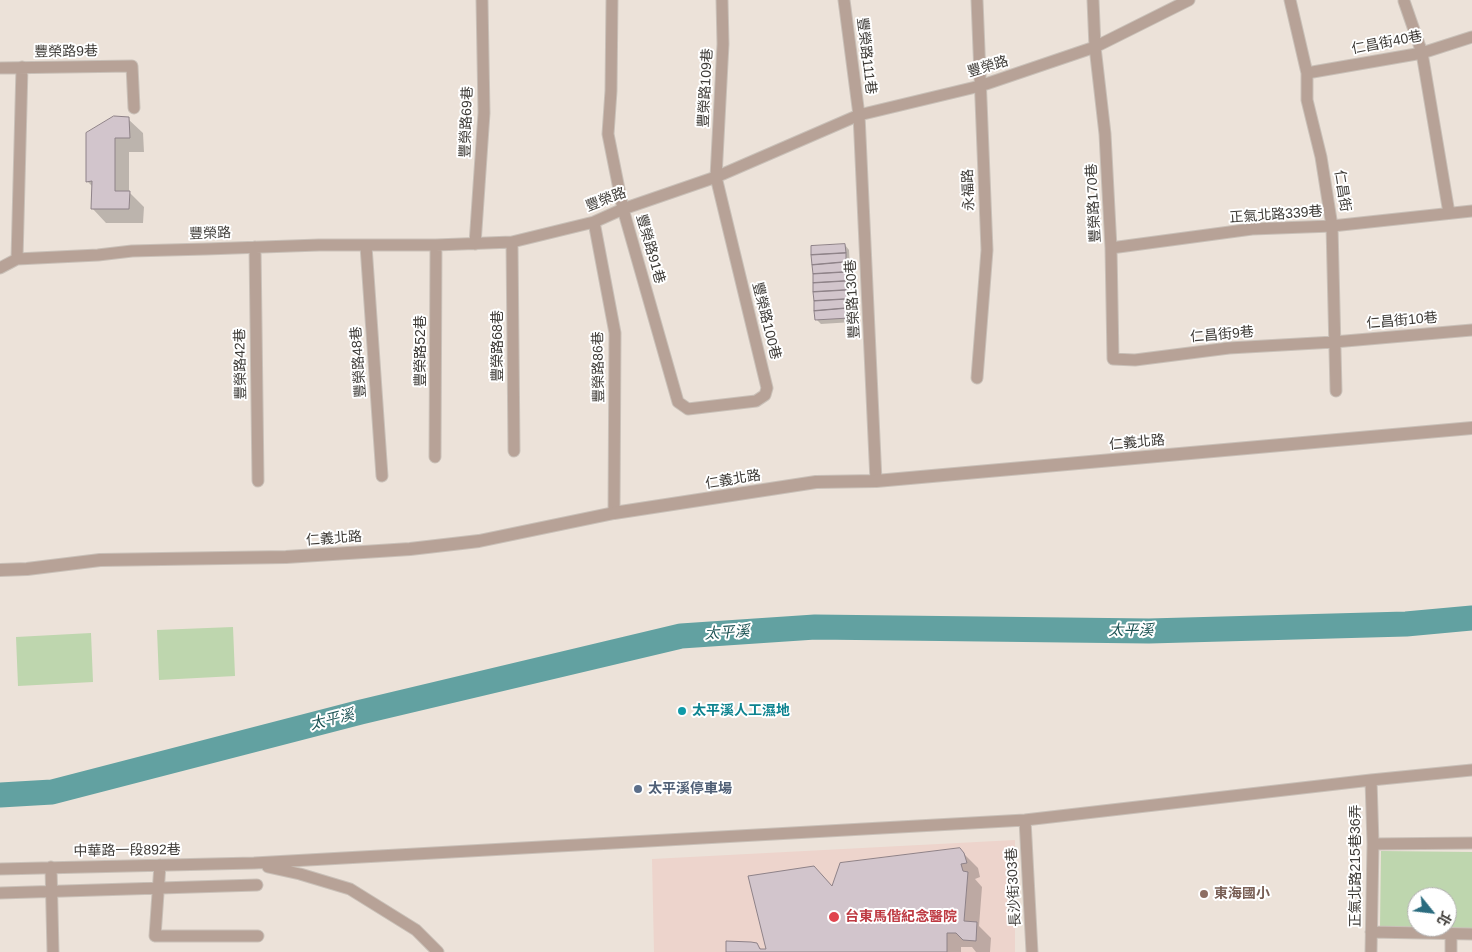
<!DOCTYPE html>
<meta charset="utf-8">
<style>
body{margin:0}
#map{position:relative;width:1472px;height:952px;overflow:hidden;background:#ece2d9;font-family:Helvetica,"Noto Sans TC",sans-serif}
canvas{display:block}
.north{position:absolute;left:1407px;top:887px;width:50px;height:50px;box-sizing:border-box;background:#fff;border:1px solid #b1b0af;border-radius:50%;rotate:119deg;font-size:14px;font-weight:700;line-height:20px;text-align:center;color:#3d3a36}
.north::after{content:'';display:block;margin:auto;width:18px;height:22px;background:#2b6c7f;clip-path:polygon(50% 0,100% 100%,50% 72%,0 100%)}
</style>
<div id="map">
<canvas width="1472" height="952"></canvas>
<div class="north">北</div>
</div>
<script>
const ctx = document.querySelector('canvas').getContext('2d');
ctx.lineJoin = 'round';
function paint(path, color) { ctx.fillStyle = color; ctx.fill(path, 'evenodd'); }
function stroke(path, color, width, dash) { ctx.strokeStyle = color; ctx.lineWidth = width; ctx.lineCap = dash ? 'butt' : 'round'; ctx.setLineDash(dash || []); ctx.stroke(path); }
function drawText(font, color, halo, rows, align = 'center') {
  ctx.font = font + ' Helvetica,"Noto Sans TC",sans-serif'; ctx.lineWidth = 4; ctx.setLineDash([]); ctx.textBaseline = 'middle'; ctx.strokeStyle = halo; ctx.fillStyle = color; for (const [text, x, y, turn = 0] of rows) {
    ctx.save(); ctx.translate(x, y); ctx.rotate((+turn || 0) * Math.PI / 180); ctx.textAlign = isNaN(turn) ? turn : align; if (halo) ctx.strokeText(text, 0, 0); ctx.fillText(text, 0, 0); ctx.restore();
  }
}
paint(new Path2D(`
 M 1015,840 L 1015,952 L 654,952 L 652,859 Z`), '#edd4cc');
paint(new Path2D(`
 M 233,627 L 235,676 L 159,680 L 157,630 Z
 M 91,633 L 93,682 L 18,686 L 16,637 Z
 M 1381,851 L 1472,852 L 1472,929 L 1380,928 ZM 1417,897 L 1447,897 L 1447,927 L 1417,927 Z`), '#bed6ae');
paint(new Path2D(`
 M 128,119 L 143,133 L 144,152 L 129,152 L 129,192 L 144,207 L 143,223 L 106,223 L 92,208 L 93,187 L 87,181 L 87,133 Z
 M 845,245 L 849,250 L 853,322 L 821,324 L 816,319 Z
 M 960,850 L 978,868 L 980,877 L 975,879 L 982,887 L 979,926 L 991,938 L 990,952 L 976,952 L 972,947 L 961,947 L 961,952 L 727,952 L 756,944 L 763,951 L 768,951 L 814,867 L 833,887 Z`), '#0003');
stroke(new Path2D(`
 M 0,795 L 52,792 L 361,712 L 681,636 L 815,627 L 1149,631 L 1406,624 L 1472,618`), '#62a1a1', 25);
const building = new Path2D(`
 M 114,116 L 129,117 L 130,138 L 115,138 L 115,191 L 130,191 L 129,209 L 91,209 L 92,181 L 86,182 L 86,133 Z
 M 845,244 L 846,253 L 811,255 L 811,246 Z
 M 846,253 L 846,262 L 812,265 L 811,255 Z
 M 846,262 L 847,272 L 813,274 L 812,265 Z
 M 847,272 L 847,281 L 813,283 L 813,274 Z
 M 847,281 L 848,290 L 813,292 L 813,283 Z
 M 848,290 L 848,299 L 814,301 L 813,292 Z
 M 848,299 L 849,308 L 814,311 L 814,301 Z
 M 849,308 L 849,318 L 815,320 L 814,311 Z
 M 960,848 L 964,853 L 967,863 L 961,864 L 963,871 L 968,872 L 964,921 L 977,922 L 976,941 L 963,940 L 956,933 L 947,933 L 947,952 L 726,952 L 726,941 L 751,942 L 757,943 L 760,949 L 766,949 L 748,876 L 814,866 L 832,886 L 840,863 Z`);
paint(building, '#d2c5cc');
stroke(building, '#8e8288', 1);
const minor = new Path2D(`
 M 612,0 L 611,91 L 608,134 L 623,209 L 678,402 L 688,409 L 756,401 L 765,395 L 767,388 L 716,177 L 723,44 L 722,0
 M 844,0 L 859,115 L 876,481
 M 1093,0 L 1095,47 L 1105,134 L 1111,248 L 1113,359 L 1135,360 L 1229,348 L 1334,342 L 1472,330
 M 1290,0 L 1307,73 L 1307,100 L 1321,157 L 1332,226 L 1336,391
 M 1404,1 L 1422,53 L 1449,213
 M 0,68 L 132,66 L 134,108
 M 1307,73 L 1422,53 L 1472,37
 M 594,222 L 615,333 L 614,513
 M 512,242 L 514,451
 M 475,244 L 484,113 L 482,0
 M 366,246 L 382,476
 M 255,247 L 258,481
 M 1111,248 L 1252,229 L 1332,226 L 1472,211
 M 17,259 L 22,67
 M 0,268 L 17,259 L 98,255 L 132,251 L 206,249 L 319,245 L 436,245 L 512,242 L 594,222 L 623,209 L 716,177 L 859,115 L 980,86 L 1095,47 L 1189,0
 M 977,378 L 987,250 L 977,0
 M 435,457 L 436,245
 M 1025,820 L 1032,952
 M 1373,844 L 1472,843
 M 160,865 L 155,936 L 258,936
 M 51,867 L 53,952
 M 268,867 L 300,874 L 350,889 L 416,930 L 438,952
 M 0,869 L 254,863 L 1025,820 L 1371,780 L 1472,770
 M 0,893 L 257,885
 M 1371,932 L 1472,934
 M 1371,952 L 1373,844 L 1371,780
 M 1451,952 L 1451,934`);
const tertiary = new Path2D(`
 M 0,570 L 27,569 L 100,560 L 286,557 L 410,549 L 479,541 L 614,513 L 816,482 L 876,481 L 1472,428`);
stroke(minor, '#c9c0b8', 13);
stroke(tertiary, '#c9c0b8', 14);
stroke(minor, '#b7a297', 11);
stroke(tertiary, '#b7a297', 12);
for (const [x, y, r, color] of [
 [682,711,5,"#0f9aa8"],
 [638,789,5,"#5c6f8a"],
 [1204,894,5,"#8d6e63"],
 [834,917,6,"#e0444e"]
]) { const dot = new Path2D(); dot.arc(x, y, r, 0, 2 * Math.PI); ctx.fillStyle = color; ctx.fill(dot); stroke(dot, '#fff', 2); }
drawText('14px', '#3d3a36', '#fff', [
 ["仁昌街40巷",1387,43,-11],
 ["豐榮路9巷",66,52,-1],
 ["豐榮路111巷",866,56,83],
 ["豐榮路",988,67,-17],
 ["豐榮路109巷",706,88,-87],
 ["豐榮路69巷",467,122,-88],
 ["永福路",969,190,-92],
 ["仁昌街",1342,191,81],
 ["豐榮路",606,200,-21],
 ["豐榮路170巷",1094,203,-93],
 ["正氣北路339巷",1276,215,-4],
 ["豐榮路",210,234,-2],
 ["豐榮路91巷",650,249,74],
 ["豐榮路130巷",853,299,-93],
 ["豐榮路100巷",766,321,76],
 ["仁昌街10巷",1402,321,-5],
 ["仁昌街9巷",1222,335,-5],
 ["豐榮路68巷",498,346,-90],
 ["豐榮路52巷",421,351,-90],
 ["豐榮路48巷",359,362,-94],
 ["豐榮路42巷",241,364,-91],
 ["豐榮路86巷",599,367,-91],
 ["仁義北路",1137,443,-5],
 ["仁義北路",733,480,-9],
 ["仁義北路",334,539,-4],
 ["中華路一段892巷",127,851,-1],
 ["正氣北路215巷36弄",1356,866,-90],
 ["長沙街303巷",1014,887,-93]
]);
drawText('bold 14px', '#0d838f', '#fff', [
 ["太平溪人工濕地",692,711]
], 'left');
drawText('bold 14px', '#4e5e75', '#fff', [
 ["太平溪停車場",648,789]
], 'left');
drawText('bold 14px', '#785e54', '#fff', [
 ["東海國小",1214,894]
], 'left');
drawText('bold 14px', '#be3a42', '#fff', [
 ["台東馬偕紀念醫院",845,917]
], 'left');
drawText('italic 15px', '#1c5354', '#fff', [
 ["太平溪",1131,631],
 ["太平溪",727,633,-4],
 ["太平溪",332,720,-14]
]);
</script>
